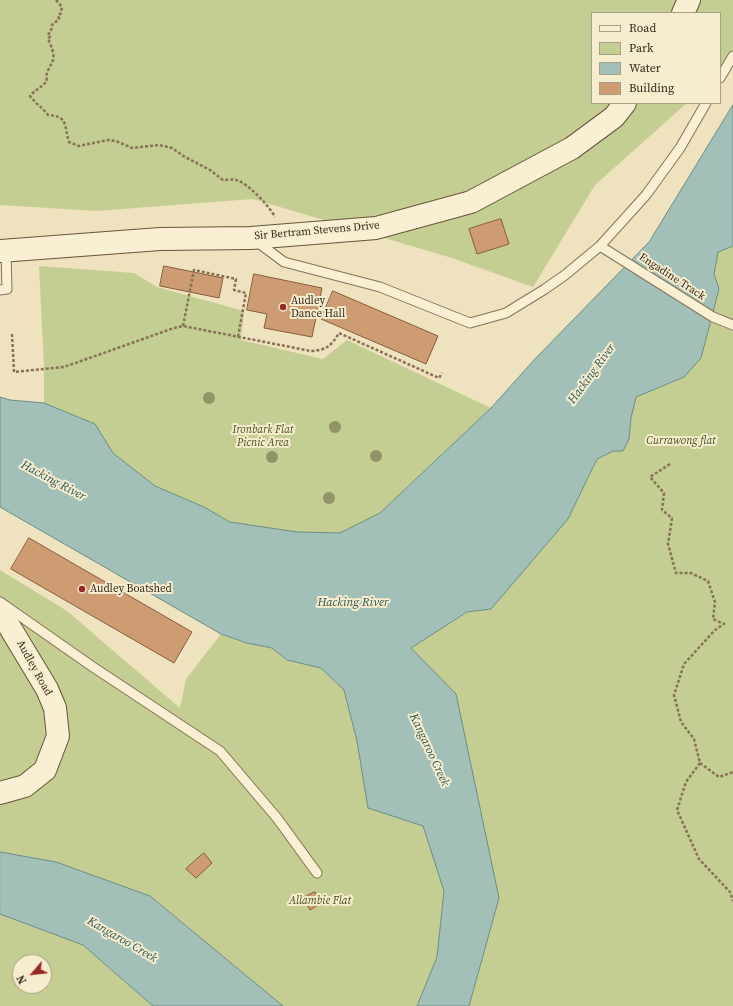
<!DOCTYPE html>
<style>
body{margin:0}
#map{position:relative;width:733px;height:1006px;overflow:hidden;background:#efe2be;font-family:"Source Serif 4",serif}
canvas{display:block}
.legend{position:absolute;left:591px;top:12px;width:130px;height:92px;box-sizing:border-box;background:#f6ecce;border:1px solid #a99e87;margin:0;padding:5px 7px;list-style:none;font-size:12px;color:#36291c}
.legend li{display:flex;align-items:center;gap:8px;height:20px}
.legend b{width:20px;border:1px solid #a99e87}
.north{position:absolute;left:12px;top:954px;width:40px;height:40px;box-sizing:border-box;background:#f6ecce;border:1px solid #a99e87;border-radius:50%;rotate:242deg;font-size:11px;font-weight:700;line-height:16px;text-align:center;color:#36291c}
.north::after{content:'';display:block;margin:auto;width:14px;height:18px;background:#982825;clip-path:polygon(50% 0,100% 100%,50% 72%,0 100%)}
</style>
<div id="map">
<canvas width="733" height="1006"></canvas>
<ul class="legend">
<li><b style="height:5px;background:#f9efd2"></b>Road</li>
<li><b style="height:11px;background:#c4cd92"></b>Park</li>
<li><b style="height:11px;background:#a2c0b8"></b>Water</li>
<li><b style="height:11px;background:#ce9c73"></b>Building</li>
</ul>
<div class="north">N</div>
</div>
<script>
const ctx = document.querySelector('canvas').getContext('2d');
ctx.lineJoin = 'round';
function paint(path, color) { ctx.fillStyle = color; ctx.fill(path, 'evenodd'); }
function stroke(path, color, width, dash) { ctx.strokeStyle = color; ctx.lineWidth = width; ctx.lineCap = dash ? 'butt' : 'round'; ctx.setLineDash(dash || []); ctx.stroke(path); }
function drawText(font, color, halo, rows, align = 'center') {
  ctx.font = font + ' "Source Serif 4",serif'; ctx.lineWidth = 4; ctx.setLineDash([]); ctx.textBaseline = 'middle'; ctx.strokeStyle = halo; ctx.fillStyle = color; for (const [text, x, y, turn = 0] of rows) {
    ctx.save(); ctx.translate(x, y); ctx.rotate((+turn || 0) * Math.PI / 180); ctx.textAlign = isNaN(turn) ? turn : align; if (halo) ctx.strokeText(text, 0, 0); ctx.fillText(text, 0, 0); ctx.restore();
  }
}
paint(new Path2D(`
 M 0,0 L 733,0 L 733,62 L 720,73 L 720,13 L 592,13 L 592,103 L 687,103 L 595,185 L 533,287 L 452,258 L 253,199 L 96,211 L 0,205 Z
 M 733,246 L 733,1006 L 469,1006 L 499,898 L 410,648 L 468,612 L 491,609 L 588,479 L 597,459 L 613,451 L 629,439 L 631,418 L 636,397 L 684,377 L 719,289 L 714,274 L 718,251 Z
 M 39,266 L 134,273 L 157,287 L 244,311 L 241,340 L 323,359 L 347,340 L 491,408 L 380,513 L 340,533 L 297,532 L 230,522 L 204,507 L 155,487 L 113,453 L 94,424 L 44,403 L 44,365 Z
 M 0,570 L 67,611 L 180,708 L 186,679 L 221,634 L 247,643 L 272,648 L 287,660 L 321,668 L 344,690 L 357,741 L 368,808 L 423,826 L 444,891 L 437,957 L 417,1006 L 283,1006 L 150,896 L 56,862 L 0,852 Z
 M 0,914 L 83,945 L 153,1006 L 0,1006 ZM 20,962 L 44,962 L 44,986 L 20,986 Z`), '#c4cd92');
const water = new Path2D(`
 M 733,105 L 733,246 L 718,252 L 714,274 L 719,289 L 701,358 L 684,377 L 636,397 L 631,418 L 629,439 L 623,451 L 613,451 L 597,459 L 568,519 L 491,609 L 467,612 L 411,648 L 456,694 L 499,898 L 469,1006 L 417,1006 L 437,957 L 444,891 L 423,826 L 368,808 L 357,741 L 344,690 L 321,668 L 287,660 L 272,648 L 247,643 L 221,634 L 0,507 L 0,397 L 10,400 L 44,403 L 95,424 L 113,453 L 155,486 L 204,507 L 230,522 L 297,532 L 340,533 L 380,513 L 491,408 L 534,360 L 649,242 Z
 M 0,852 L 56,862 L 150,896 L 283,1006 L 153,1006 L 83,945 L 0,914 Z`);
paint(water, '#a2c0b8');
stroke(water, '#698e86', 1);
const building = new Path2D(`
 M 501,219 L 509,244 L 477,254 L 469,229 Z
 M 164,266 L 223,278 L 219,298 L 160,286 Z
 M 254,274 L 322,288 L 312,337 L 264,328 L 267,314 L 247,310 Z
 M 333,291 L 438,336 L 426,364 L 321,319 Z
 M 29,538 L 192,632 L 174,663 L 11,569 Z
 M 204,853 L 212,863 L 196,878 L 186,869 Z
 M 315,892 L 321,903 L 310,910 L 303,898 Z`);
paint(building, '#ce9c73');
stroke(building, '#875c3c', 1);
const lane = new Path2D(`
 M 720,78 L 733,56
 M 256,241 L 284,262 L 380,287 L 470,323 L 506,313 L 545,289 L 565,275 L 600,246 L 646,195 L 680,148 L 706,103
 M 600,246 L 713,317 L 733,325
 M 0,290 L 7,289 L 6,251
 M 0,602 L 93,667 L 220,751 L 277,818 L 317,873`);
const secondary = new Path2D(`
 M 683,13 L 689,0
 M 0,251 L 160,239 L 251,238 L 376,228 L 471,202 L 572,148 L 614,117 L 625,103
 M 0,613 L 6,621 L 47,689 L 55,708 L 58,736 L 45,770 L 25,786 L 0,793`);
stroke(lane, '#877257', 11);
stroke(secondary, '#69533a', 24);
stroke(new Path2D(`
 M 56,0 L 62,7 L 61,13 L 58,16 L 59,19 L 52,25 L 51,31 L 48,35 L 50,37 L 48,38 C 50,44 55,54 53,60 C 50,68 45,72 47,81 C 42,87 35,90 30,96 C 36,104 43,108 48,115 C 69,116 64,127 69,142 L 79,146 L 108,140 L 116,141 L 132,148 L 159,145 L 172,148 L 185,157 L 210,170 L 223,180 C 227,180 232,179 236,180 C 247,182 270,207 275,217
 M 183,326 L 194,270 L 236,279 L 234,290 L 246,293 L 238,337
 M 12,334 L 14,372 L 64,367 L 174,328 L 183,326 L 311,351 C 327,350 331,346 339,333 L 439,378 L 442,373
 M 670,464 L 650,477 L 664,493 L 662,510 L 672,518 L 668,544 L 676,573 L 691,573 L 708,581 L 715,602 L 713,619 L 724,624 L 715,630 L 684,664 L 674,695 L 681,722 L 694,739 L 700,763 L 719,777 L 733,772
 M 700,763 L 686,782 L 677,810 L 699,859 L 730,892 L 733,901`), '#877257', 2.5, [3, 2]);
stroke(lane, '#f9efd2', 9);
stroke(secondary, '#f9efd2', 22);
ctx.fillStyle = '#929368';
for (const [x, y] of [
 [209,398],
 [335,427],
 [376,456],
 [272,457],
 [329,498]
]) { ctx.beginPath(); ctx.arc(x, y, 6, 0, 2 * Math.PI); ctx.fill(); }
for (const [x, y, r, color] of [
 [283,307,4,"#982825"],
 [82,589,4,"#982825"]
]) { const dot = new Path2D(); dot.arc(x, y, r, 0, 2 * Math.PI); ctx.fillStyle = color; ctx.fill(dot); stroke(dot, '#f6ecce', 1.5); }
drawText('11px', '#36291c', '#f6ecce', [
 ["Sir Bertram Stevens Drive",317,231,-5],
 ["Engadine Track",672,277,33],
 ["Audley Road",34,668,61]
]);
drawText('11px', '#36291c', '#f6ecce', [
 ["Audley",291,301],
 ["Dance Hall",291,314],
 ["Audley Boatshed",90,589]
], 'left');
drawText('italic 11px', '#455322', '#f6ecce', [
 ["Ironbark Flat",263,430],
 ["Picnic Area",263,443],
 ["Currawong flat",681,441],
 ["Allambie Flat",320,901]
]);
drawText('italic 12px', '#2a5755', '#f6ecce', [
 ["Hacking River",592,374,-54],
 ["Hacking River",53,481,28],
 ["Hacking River",353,603],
 ["Kangaroo Creek",429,750,65],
 ["Kangaroo Creek",122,940,30]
]);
</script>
